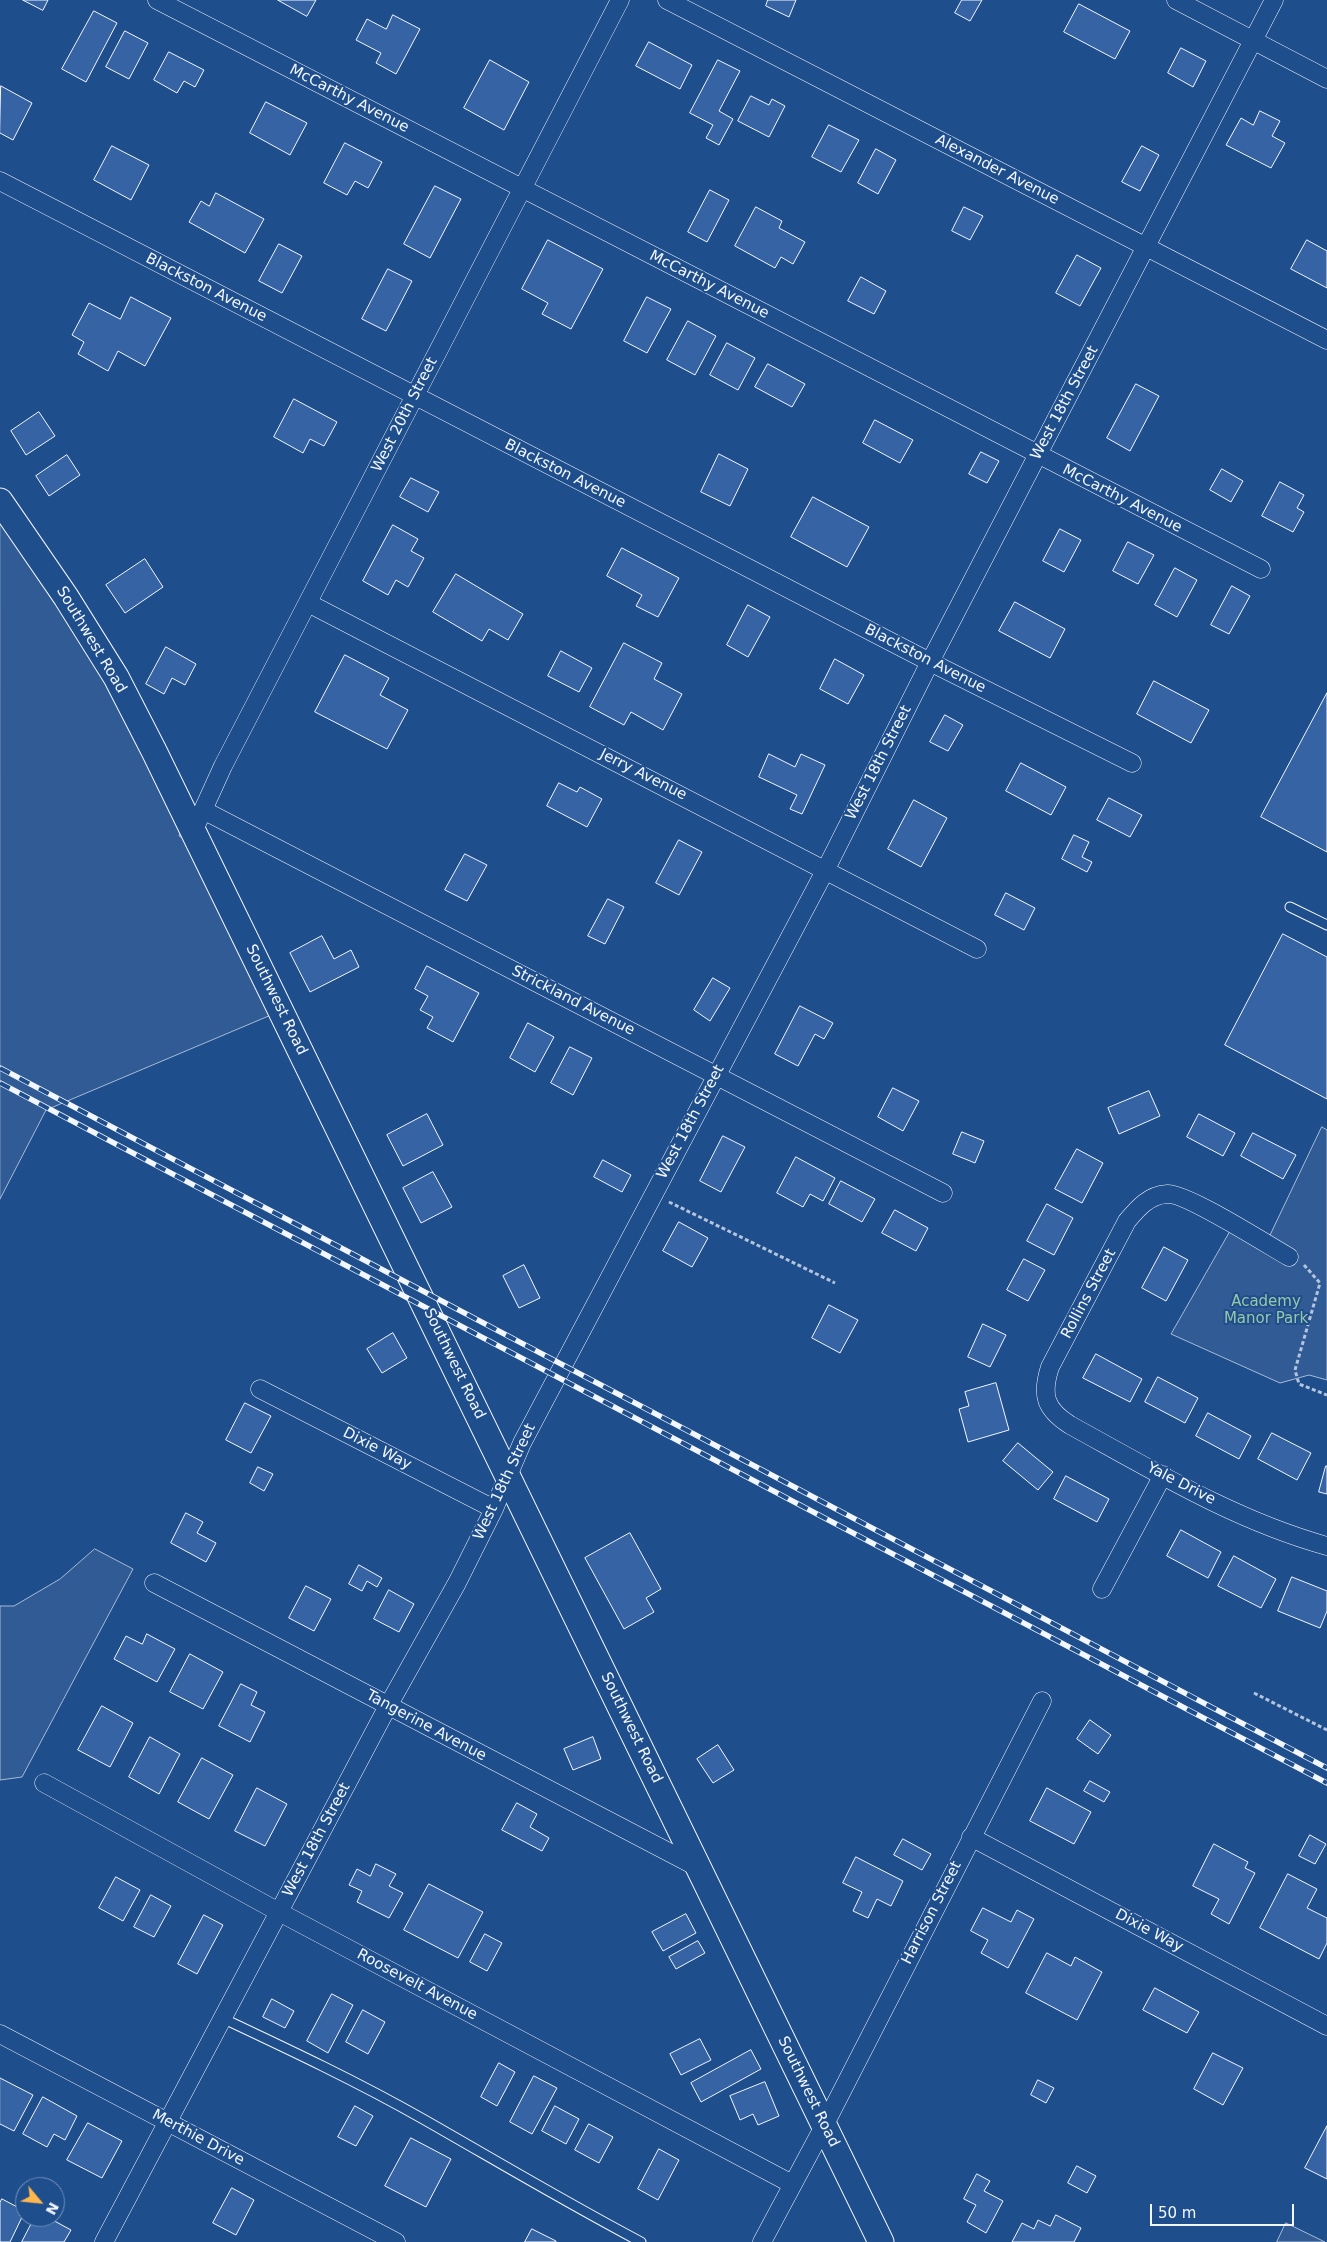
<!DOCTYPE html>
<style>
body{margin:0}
#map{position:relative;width:1327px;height:2242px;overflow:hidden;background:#1f4e8c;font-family:"DejaVu Sans",sans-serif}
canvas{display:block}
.north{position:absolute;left:15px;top:2177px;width:50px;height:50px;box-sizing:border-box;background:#1f4e8c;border:1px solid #7391ba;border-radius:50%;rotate:118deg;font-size:14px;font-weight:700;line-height:20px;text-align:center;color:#f2f6ff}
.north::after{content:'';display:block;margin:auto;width:18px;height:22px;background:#ffb74d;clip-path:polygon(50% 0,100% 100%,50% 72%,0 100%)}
.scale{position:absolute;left:1150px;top:2204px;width:144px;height:22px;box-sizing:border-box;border:2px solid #f2f6ff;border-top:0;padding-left:6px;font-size:15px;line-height:18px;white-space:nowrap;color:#f2f6ff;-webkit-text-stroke:4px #1f4e8c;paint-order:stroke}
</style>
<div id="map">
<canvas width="1327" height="2242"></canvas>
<div class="north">N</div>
<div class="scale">50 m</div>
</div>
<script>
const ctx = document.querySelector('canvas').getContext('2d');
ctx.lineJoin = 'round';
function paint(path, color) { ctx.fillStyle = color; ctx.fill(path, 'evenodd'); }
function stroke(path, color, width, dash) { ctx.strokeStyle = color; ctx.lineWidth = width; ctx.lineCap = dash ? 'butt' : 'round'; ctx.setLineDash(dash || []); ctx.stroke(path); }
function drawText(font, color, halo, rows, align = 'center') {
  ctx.font = font + ' "DejaVu Sans",sans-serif'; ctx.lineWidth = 4; ctx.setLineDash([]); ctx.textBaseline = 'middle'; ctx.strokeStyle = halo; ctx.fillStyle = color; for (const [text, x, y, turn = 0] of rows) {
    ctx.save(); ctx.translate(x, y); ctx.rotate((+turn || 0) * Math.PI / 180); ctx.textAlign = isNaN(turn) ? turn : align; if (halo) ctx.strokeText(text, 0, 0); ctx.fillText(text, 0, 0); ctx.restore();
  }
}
const built = new Path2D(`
 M 0,520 L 65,615 L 106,681 L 181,831 L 179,836 L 185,839 L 271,1015 L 46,1110 L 0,1199 Z
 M 1322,1127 L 1327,1130 L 1327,1380 L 1309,1375 L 1280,1383 L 1171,1334 L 1230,1231 L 1262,1251 Z
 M 95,1549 L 133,1569 L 22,1777 L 0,1780 L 0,1606 L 14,1606 L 60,1579 Z
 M 1286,2223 L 1325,2242 L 1277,2242 Z`);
paint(built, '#305b95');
stroke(built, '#a8bbd7', 1);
const building = new Path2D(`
 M 23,0 L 48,0 L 43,10 Z
 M 278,0 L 316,0 L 307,16 Z
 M 768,0 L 796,0 L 789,17 L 766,6 Z
 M 962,0 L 982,0 L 970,21 L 955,13 Z
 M 1079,4 L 1130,31 L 1115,59 L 1064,32 Z
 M 94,11 L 117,23 L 86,82 L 62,69 Z
 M 393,15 L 420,29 L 396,74 L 376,63 L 381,53 L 356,40 L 367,19 L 386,29 Z
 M 125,31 L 148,43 L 129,79 L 106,67 Z
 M 649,42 L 692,65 L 680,89 L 636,66 Z
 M 1181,48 L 1206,61 L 1193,87 L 1168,73 Z
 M 169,52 L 204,70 L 195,87 L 184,81 L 177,93 L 154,80 Z
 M 490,60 L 529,82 L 504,130 L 464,108 Z
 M 718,60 L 740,71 L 719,111 L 733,119 L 719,145 L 706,138 L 713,125 L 690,113 Z
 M 1,86 L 32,103 L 13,140 L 0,133 Z
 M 751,96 L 769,105 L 772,99 L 785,106 L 769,137 L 738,121 Z
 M 266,102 L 307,123 L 290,155 L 250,133 Z
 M 1260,111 L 1280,121 L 1272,136 L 1285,143 L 1271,168 L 1226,145 L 1241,118 L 1253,125 Z
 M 829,125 L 859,140 L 841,172 L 812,157 Z
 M 345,143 L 382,162 L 368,188 L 355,181 L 347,195 L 324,183 Z
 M 112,146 L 149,165 L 131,200 L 94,180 Z
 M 1142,146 L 1159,155 L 1140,191 L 1122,182 Z
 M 876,149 L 896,160 L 878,194 L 858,183 Z
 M 435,186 L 461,199 L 430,258 L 404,244 Z
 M 710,190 L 729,200 L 707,242 L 688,232 Z
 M 216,193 L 264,219 L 245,253 L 189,222 L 201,201 L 209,206 Z
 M 756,207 L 782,221 L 779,228 L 805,242 L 793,264 L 781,257 L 775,268 L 735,246 Z
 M 964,207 L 983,216 L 970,240 L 952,231 Z
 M 548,240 L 603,269 L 571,329 L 542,314 L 548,303 L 522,289 Z
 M 1307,240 L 1327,251 L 1327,288 L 1291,269 Z
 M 279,244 L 302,256 L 282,293 L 259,281 Z
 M 1077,255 L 1101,268 L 1080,306 L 1056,293 Z
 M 388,269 L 412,281 L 386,331 L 362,319 Z
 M 861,277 L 886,291 L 874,314 L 848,301 Z
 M 131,297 L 171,318 L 145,366 L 118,351 L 108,371 L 78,354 L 84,342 L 72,335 L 89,303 L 120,319 Z
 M 647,297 L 671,309 L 647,353 L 624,341 Z
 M 688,321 L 716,336 L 695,375 L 667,360 Z
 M 727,343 L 755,358 L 738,390 L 710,375 Z
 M 768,364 L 805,384 L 792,407 L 755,387 Z
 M 1136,384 L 1159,396 L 1130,451 L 1107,438 Z
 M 294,399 L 337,422 L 324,446 L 310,439 L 303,453 L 274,437 Z
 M 39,412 L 55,436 L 26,455 L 11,431 Z
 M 875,420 L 913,440 L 900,463 L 863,443 Z
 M 981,452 L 999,461 L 987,483 L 969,474 Z
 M 719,454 L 748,469 L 730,506 L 701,492 Z
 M 67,455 L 80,475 L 49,496 L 36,476 Z
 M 1222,469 L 1243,481 L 1231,502 L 1210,490 Z
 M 411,478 L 439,492 L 428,512 L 400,497 Z
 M 1280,482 L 1304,495 L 1297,508 L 1304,512 L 1293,532 L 1262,516 Z
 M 813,497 L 869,527 L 847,567 L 791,537 Z
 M 393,525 L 418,539 L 411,551 L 424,558 L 408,587 L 396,580 L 388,595 L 363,581 Z
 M 1060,529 L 1081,540 L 1064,572 L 1043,561 Z
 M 1128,542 L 1154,555 L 1138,584 L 1113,571 Z
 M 622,548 L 679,578 L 658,617 L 636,606 L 642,595 L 607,576 Z
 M 145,559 L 163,587 L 125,613 L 106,585 Z
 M 1175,568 L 1197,580 L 1177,617 L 1155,605 Z
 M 456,574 L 523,614 L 508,640 L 489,629 L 482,641 L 433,612 Z
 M 1232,586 L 1250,596 L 1229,634 L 1211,625 Z
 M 1015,602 L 1065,629 L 1050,658 L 999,631 Z
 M 748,605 L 770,617 L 748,657 L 727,645 Z
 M 624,643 L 662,663 L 654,679 L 682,694 L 663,730 L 631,712 L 624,725 L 590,707 Z
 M 166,647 L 196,664 L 185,685 L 172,678 L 164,694 L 146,684 Z
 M 561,651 L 592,668 L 579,692 L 548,676 Z
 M 345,655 L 389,678 L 380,695 L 408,710 L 387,749 L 315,712 Z
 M 835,659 L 864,675 L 848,704 L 820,689 Z
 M 1154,681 L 1209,710 L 1191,743 L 1137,714 Z
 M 1327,693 L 1327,852 L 1261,817 Z
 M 945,715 L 963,725 L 948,751 L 930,742 Z
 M 769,754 L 795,767 L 801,754 L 825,765 L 802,814 L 790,809 L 797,795 L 759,777 Z
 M 1021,763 L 1066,787 L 1051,815 L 1006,791 Z
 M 559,783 L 577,792 L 580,787 L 602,799 L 587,827 L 547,806 Z
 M 1109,798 L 1142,815 L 1130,837 L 1097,820 Z
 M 914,800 L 947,818 L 921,867 L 888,849 Z
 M 1074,835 L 1089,842 L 1082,857 L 1092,862 L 1087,872 L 1062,859 Z
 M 679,840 L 702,852 L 679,895 L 656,883 Z
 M 465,854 L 487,865 L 467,901 L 445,890 Z
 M 1006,893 L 1035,908 L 1024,930 L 995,915 Z
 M 608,899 L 624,907 L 605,944 L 588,936 Z
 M 1283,934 L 1327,957 L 1327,1099 L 1225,1045 Z
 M 322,936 L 334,959 L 351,950 L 359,967 L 310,992 L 290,953 Z
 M 427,966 L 479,993 L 453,1042 L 427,1028 L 433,1017 L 420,1010 L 428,996 L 415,989 Z
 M 713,978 L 730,988 L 710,1021 L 694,1010 Z
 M 800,1006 L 833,1023 L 824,1039 L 815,1034 L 798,1066 L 775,1054 Z
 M 528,1023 L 554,1037 L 535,1072 L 510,1058 Z
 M 570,1047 L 592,1058 L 573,1095 L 551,1083 Z
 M 893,1088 L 919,1101 L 903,1131 L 878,1117 Z
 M 1149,1091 L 1160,1116 L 1119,1134 L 1108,1108 Z
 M 427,1114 L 443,1145 L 403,1166 L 387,1135 Z
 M 1199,1114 L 1235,1133 L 1223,1156 L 1187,1137 Z
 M 962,1132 L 984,1141 L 975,1163 L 953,1154 Z
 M 1253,1133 L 1296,1155 L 1283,1179 L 1241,1156 Z
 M 723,1136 L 745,1147 L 721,1192 L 700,1181 Z
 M 1077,1149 L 1103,1163 L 1082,1203 L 1055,1189 Z
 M 796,1157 L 835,1178 L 823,1201 L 810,1194 L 803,1207 L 777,1193 Z
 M 603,1160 L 631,1175 L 622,1192 L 594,1177 Z
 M 433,1172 L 452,1207 L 421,1223 L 403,1188 Z
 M 841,1181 L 875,1199 L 862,1222 L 829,1204 Z
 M 1047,1204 L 1073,1218 L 1054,1255 L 1027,1241 Z
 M 895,1210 L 928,1228 L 916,1251 L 882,1233 Z
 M 679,1222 L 708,1238 L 692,1267 L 663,1251 Z
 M 1164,1247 L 1188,1260 L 1166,1301 L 1142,1288 Z
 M 1024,1259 L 1045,1270 L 1028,1301 L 1007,1290 Z
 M 524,1265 L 540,1298 L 519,1308 L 503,1276 Z
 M 829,1305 L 858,1320 L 840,1353 L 812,1338 Z
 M 983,1324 L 1006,1335 L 990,1367 L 968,1357 Z
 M 393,1333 L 407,1358 L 382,1373 L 367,1349 Z
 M 1096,1354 L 1142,1379 L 1130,1402 L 1083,1378 Z
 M 1158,1377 L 1198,1398 L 1185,1423 L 1145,1402 Z
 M 996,1383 L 1009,1430 L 968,1442 L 959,1409 L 969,1406 L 965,1392 Z
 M 245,1403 L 271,1416 L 251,1453 L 226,1440 Z
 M 1208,1413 L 1251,1436 L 1239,1459 L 1196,1436 Z
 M 1272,1433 L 1311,1453 L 1297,1480 L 1258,1459 Z
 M 1018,1443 L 1053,1472 L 1038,1490 L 1003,1461 Z
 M 1326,1466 L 1327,1466 L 1327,1494 L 1319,1492 Z
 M 258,1467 L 273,1474 L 264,1491 L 250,1483 Z
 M 1066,1476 L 1109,1499 L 1097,1522 L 1054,1499 Z
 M 186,1513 L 203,1522 L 197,1533 L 216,1543 L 206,1562 L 171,1543 Z
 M 1181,1530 L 1221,1552 L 1208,1578 L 1167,1556 Z
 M 630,1533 L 661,1589 L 646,1598 L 654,1612 L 624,1629 L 585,1558 Z
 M 1234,1556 L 1276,1579 L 1261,1608 L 1218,1586 Z
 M 359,1565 L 382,1578 L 377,1587 L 367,1581 L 362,1591 L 349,1584 Z
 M 1292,1577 L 1327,1591 L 1327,1611 L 1320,1628 L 1278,1611 Z
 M 306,1586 L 331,1599 L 314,1631 L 289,1618 Z
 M 389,1590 L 414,1604 L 399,1632 L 374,1619 Z
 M 147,1634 L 175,1649 L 157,1682 L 114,1659 L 126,1636 L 142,1644 Z
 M 190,1654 L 223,1672 L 203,1709 L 170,1692 Z
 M 241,1684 L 257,1692 L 251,1705 L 265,1712 L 250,1742 L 219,1726 Z
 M 102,1706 L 133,1723 L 110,1767 L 78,1750 Z
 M 1090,1720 L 1111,1735 L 1098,1754 L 1077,1739 Z
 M 150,1737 L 180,1754 L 159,1794 L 129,1777 Z
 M 593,1737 L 601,1759 L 573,1770 L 564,1749 Z
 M 718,1745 L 734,1770 L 713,1783 L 697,1759 Z
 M 202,1758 L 233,1775 L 209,1819 L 178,1802 Z
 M 1090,1781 L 1110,1792 L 1104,1802 L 1084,1791 Z
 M 257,1788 L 287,1804 L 265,1846 L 235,1831 Z
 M 1047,1788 L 1091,1812 L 1074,1844 L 1030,1821 Z
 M 517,1803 L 537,1814 L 530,1827 L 549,1838 L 542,1851 L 502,1830 Z
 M 1310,1835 L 1326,1844 L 1315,1864 L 1299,1856 Z
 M 903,1839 L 931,1854 L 922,1870 L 894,1855 Z
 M 1214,1844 L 1248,1862 L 1245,1868 L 1255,1873 L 1229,1924 L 1211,1914 L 1219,1899 L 1193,1886 Z
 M 856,1857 L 903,1881 L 891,1906 L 877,1899 L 868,1918 L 853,1911 L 862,1892 L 843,1883 Z
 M 376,1864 L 396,1874 L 389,1886 L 403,1893 L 389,1918 L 357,1902 L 362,1891 L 349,1885 L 357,1869 L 370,1876 Z
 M 1288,1874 L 1317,1889 L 1307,1908 L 1327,1918 L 1327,1943 L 1319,1959 L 1260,1928 Z
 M 116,1877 L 140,1890 L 123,1921 L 99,1908 Z
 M 429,1884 L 483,1912 L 458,1958 L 404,1930 Z
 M 151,1895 L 171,1906 L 154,1937 L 134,1927 Z
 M 983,1908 L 1011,1922 L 1017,1910 L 1034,1919 L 1008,1968 L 981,1953 L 988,1940 L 971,1931 Z
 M 686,1914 L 696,1933 L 663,1951 L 652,1932 Z
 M 204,1915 L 223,1925 L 197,1974 L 178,1964 Z
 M 485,1934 L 502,1943 L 487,1971 L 470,1962 Z
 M 698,1941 L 705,1953 L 676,1969 L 669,1957 Z
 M 1047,1953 L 1071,1966 L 1075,1957 L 1102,1972 L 1077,2020 L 1026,1993 Z
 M 1155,1988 L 1199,2012 L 1187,2033 L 1143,2010 Z
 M 332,1994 L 353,2005 L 328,2053 L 307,2041 Z
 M 272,1999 L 294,2011 L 285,2028 L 263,2017 Z
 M 363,2010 L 385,2022 L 368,2054 L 346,2042 Z
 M 700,2039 L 711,2060 L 681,2075 L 670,2054 Z
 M 751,2050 L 761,2069 L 701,2102 L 691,2083 Z
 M 1213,2053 L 1243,2068 L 1223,2105 L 1194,2089 Z
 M 499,2063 L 515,2072 L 497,2106 L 481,2097 Z
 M 534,2076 L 557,2088 L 532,2134 L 510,2122 Z
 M 0,2078 L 33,2095 L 14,2131 L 0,2124 Z
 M 1038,2080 L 1054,2088 L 1046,2103 L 1031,2095 Z
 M 765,2082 L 779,2116 L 758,2125 L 753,2114 L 740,2120 L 730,2096 Z
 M 43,2097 L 77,2116 L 65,2140 L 54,2134 L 47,2147 L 23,2134 Z
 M 355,2106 L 373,2116 L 356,2146 L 338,2137 Z
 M 555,2106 L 579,2119 L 566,2144 L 542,2131 Z
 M 88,2123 L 122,2141 L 102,2178 L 67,2160 Z
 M 589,2124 L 613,2137 L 599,2163 L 575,2150 Z
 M 1327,2126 L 1327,2179 L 1305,2168 Z
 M 411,2138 L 451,2159 L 426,2207 L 385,2186 Z
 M 659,2149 L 679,2160 L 658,2200 L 638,2189 Z
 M 1077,2166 L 1096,2176 L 1087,2193 L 1068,2183 Z
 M 977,2174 L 990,2181 L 984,2191 L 1003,2201 L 986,2233 L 967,2222 L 976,2205 L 964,2199 Z
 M 232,2188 L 254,2200 L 236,2235 L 213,2223 Z
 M 2,2199 L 25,2211 L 10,2242 L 0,2242 L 0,2203 Z
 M 1056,2215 L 1081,2228 L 1074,2242 L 1012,2242 L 1022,2223 L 1034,2229 L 1038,2220 L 1050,2226 Z
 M 35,2217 L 47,2217 L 71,2230 L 64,2242 L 22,2242 Z
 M 532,2229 L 556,2241 L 556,2242 L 525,2242 Z`);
paint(building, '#3563a3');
stroke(building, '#f2f6ff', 1);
const lane = new Path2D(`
 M 1290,907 L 1327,925
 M 222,2018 C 290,2050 358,2082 423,2119 C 495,2160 567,2203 641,2242`);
const street = new Path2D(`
 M 157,0 L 1261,569
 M 667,0 L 1327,340
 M 1176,0 L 1327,79
 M 0,181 L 930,662 L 1132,763
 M 308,603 L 977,949
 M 203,810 L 943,1193
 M 193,832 L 223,766 L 620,0
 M 1289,1257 C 1268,1245 1185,1192 1167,1194 C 1149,1195 1138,1208 1127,1221 L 1050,1367 C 1041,1395 1045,1409 1070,1425 C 1152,1470 1236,1521 1327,1546
 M 260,1389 L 494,1509
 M 154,1583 L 699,1868
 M 1102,1589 L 1163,1475
 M 44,1783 L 279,1912 L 792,2184
 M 971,1837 L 1327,2026
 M 0,2034 L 396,2242
 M 104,2242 L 388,1706 L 457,1583 L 494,1509 L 522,1443 L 826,869 L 930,662 L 1274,0
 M 762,2242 L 824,2126 L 1042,1701`);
const secondary = new Path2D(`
 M 0,501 L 66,597 L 116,677 L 154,751 L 881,2242`);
stroke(lane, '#f2f6ff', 11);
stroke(street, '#f2f6ff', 19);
stroke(secondary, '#f2f6ff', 27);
stroke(new Path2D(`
 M 669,1202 L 835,1283
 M 1304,1265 L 1320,1283 L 1295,1370 L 1299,1384 L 1327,1395
 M 1254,1693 L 1327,1730`), '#b3c4dc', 3, [4, 2.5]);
stroke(lane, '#1f4e8c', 9);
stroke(street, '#1f4e8c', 18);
stroke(secondary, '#1f4e8c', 25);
const rail = new Path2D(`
 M 0,1068 L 1327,1768
 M 0,1083 L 1327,1783`);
stroke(rail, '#f2f6ff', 5.5);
stroke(rail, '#1f4e8c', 4, [11]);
drawText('15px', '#f2f6ff', '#1f4e8c', [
 ["McCarthy Avenue",349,99,27],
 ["Alexander Avenue",997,170,27],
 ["McCarthy Avenue",709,285,27],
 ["Blackston Avenue",206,288,27],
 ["West 18th Street",1065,403,-62],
 ["West 20th Street",405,415,-63],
 ["Blackston Avenue",565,474,27],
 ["McCarthy Avenue",1122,499,27],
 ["Southwest Road",91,640,59],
 ["Blackston Avenue",925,659,27],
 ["West 18th Street",879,763,-63],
 ["Jerry Avenue",643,775,27],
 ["Southwest Road",276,1000,64],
 ["Strickland Avenue",573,1001,27],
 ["West 18th Street",691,1122,-62],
 ["Rollins Street",1089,1294,-62],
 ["Southwest Road",454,1364,64],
 ["Dixie Way",377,1449,27],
 ["West 18th Street",505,1482,-65],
 ["Yale Drive",1181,1484,27],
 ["Tangerine Avenue",426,1726,28],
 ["Southwest Road",631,1728,64],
 ["West 18th Street",317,1840,-62],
 ["Harrison Street",932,1913,-63],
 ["Dixie Way",1149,1931,28],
 ["Roosevelt Avenue",417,1985,28],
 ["Southwest Road",808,2092,64],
 ["Merthie Drive",198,2138,28]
]);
drawText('15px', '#97c8a6', '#1f4e8c', [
 ["Academy",1266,1302],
 ["Manor Park",1266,1319]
]);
</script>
